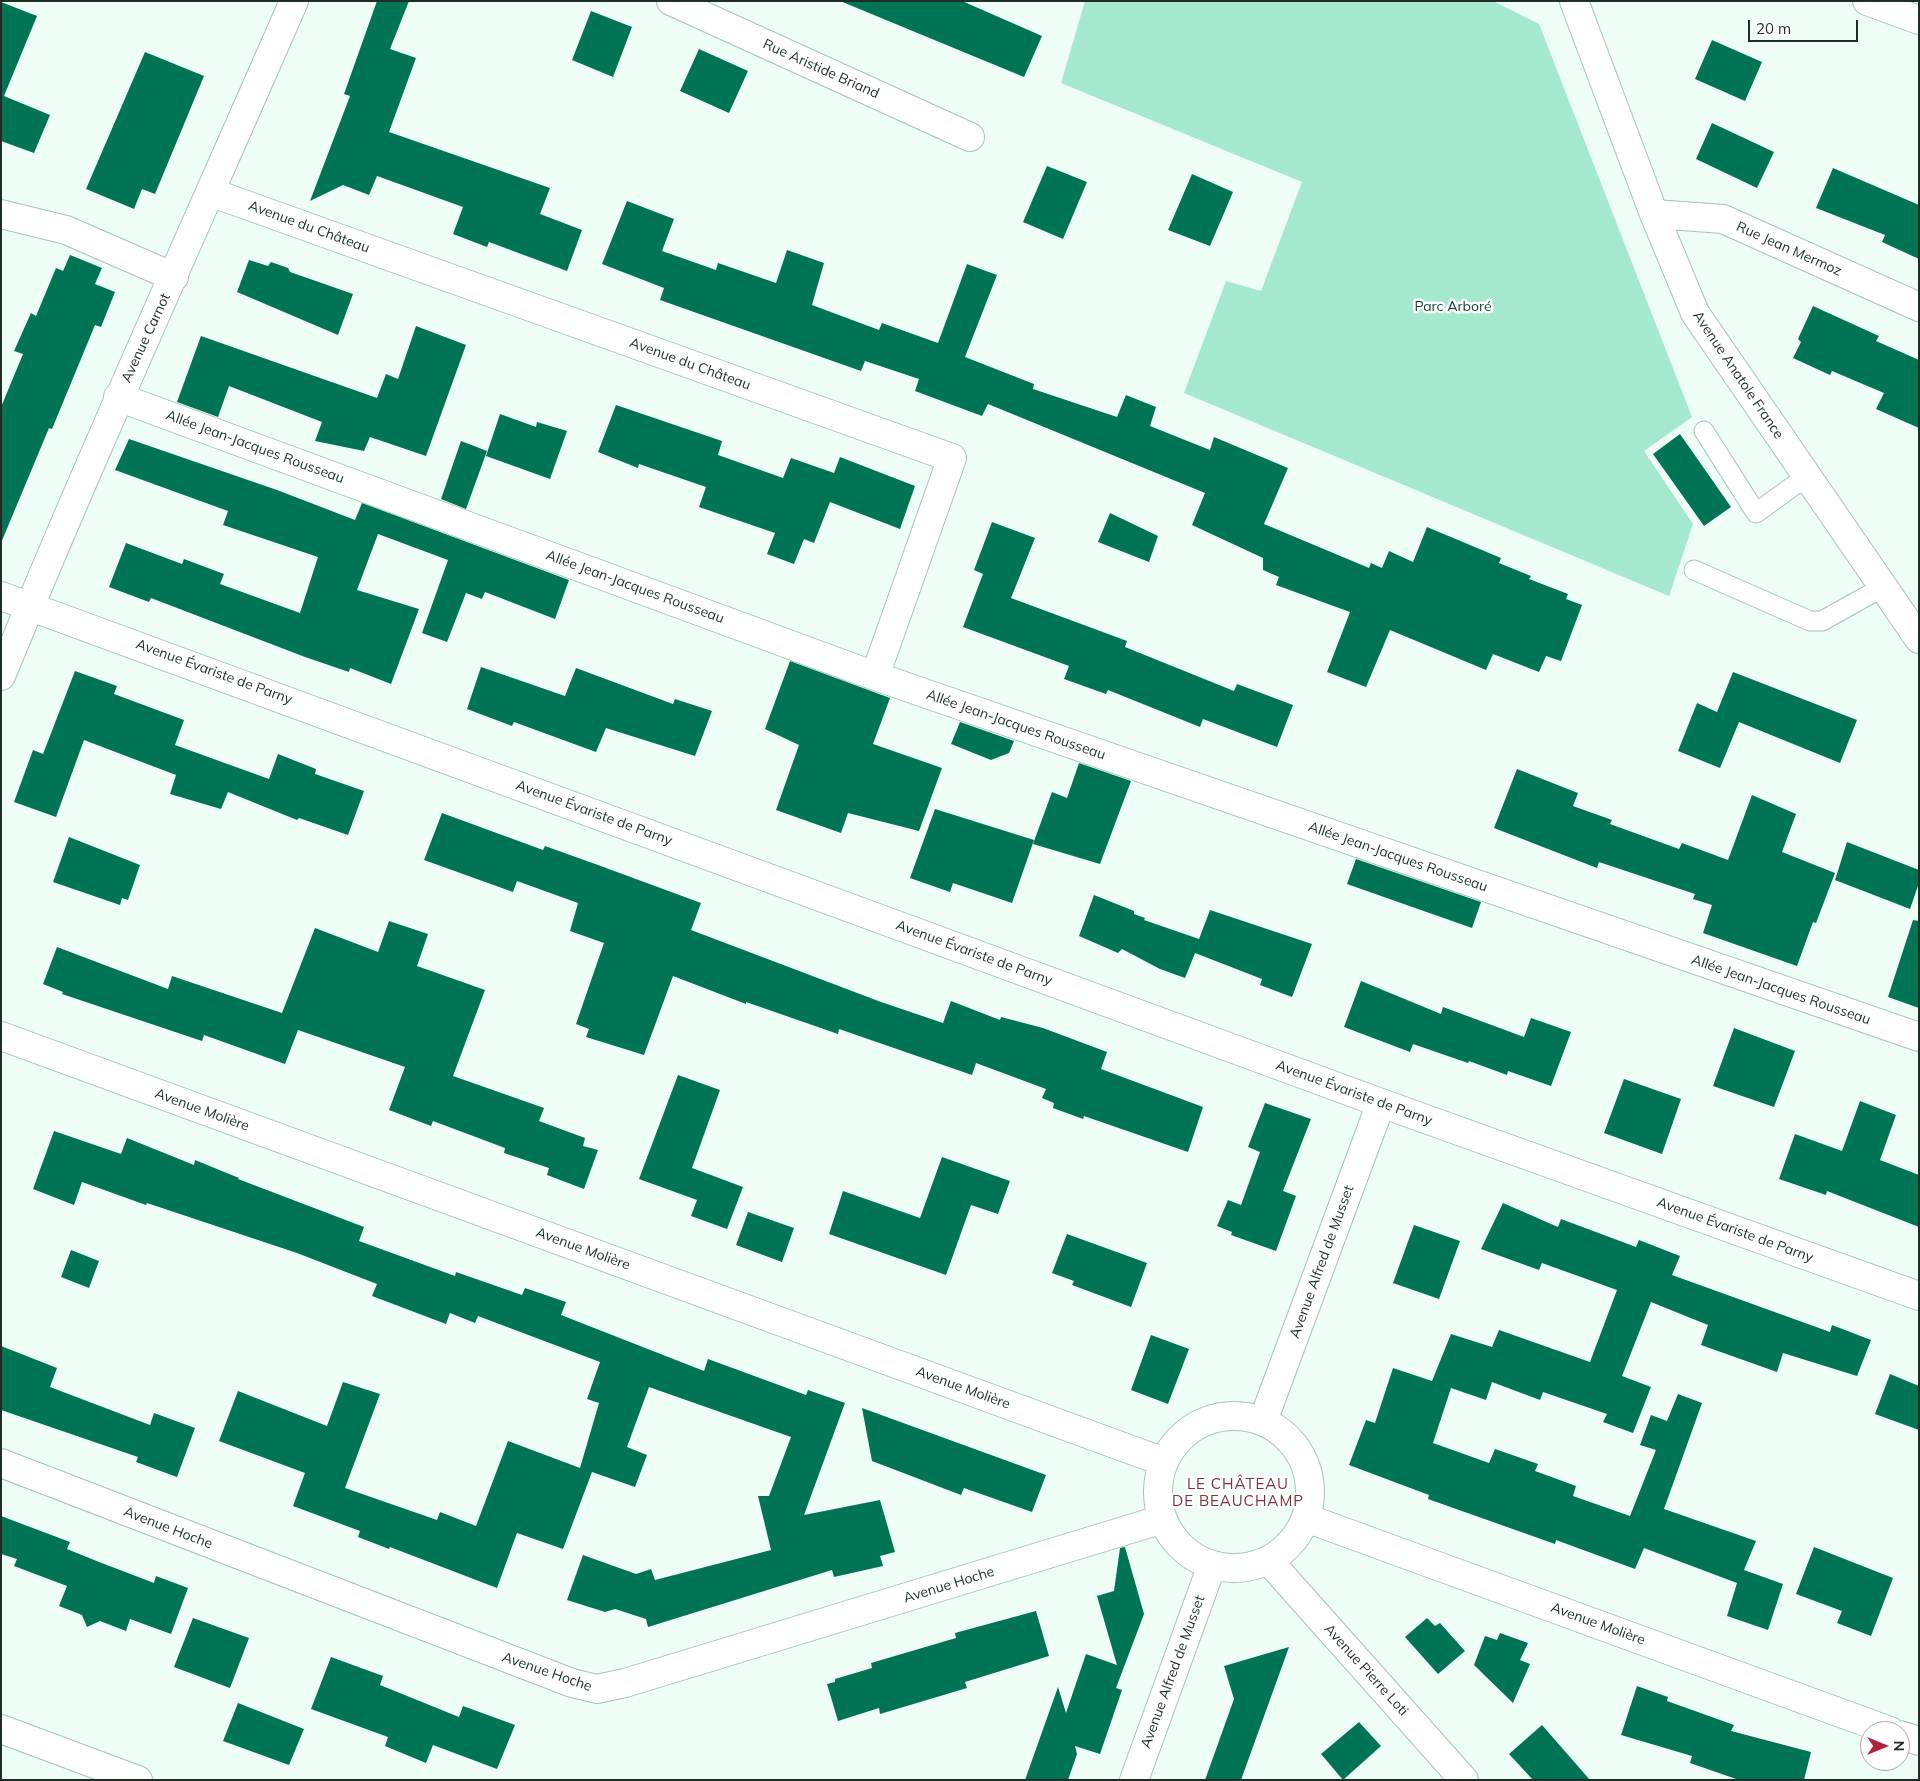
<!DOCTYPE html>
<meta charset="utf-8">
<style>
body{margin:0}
#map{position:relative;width:1920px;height:1781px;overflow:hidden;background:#effdf7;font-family:Mulish,sans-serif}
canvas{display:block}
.frame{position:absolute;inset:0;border:2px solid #1f2d27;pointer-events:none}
.north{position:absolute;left:1860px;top:1721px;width:50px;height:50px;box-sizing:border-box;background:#fff;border:1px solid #a5aba9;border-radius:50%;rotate:90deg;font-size:14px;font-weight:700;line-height:20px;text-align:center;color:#1f2d27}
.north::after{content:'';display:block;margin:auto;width:18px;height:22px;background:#b2203c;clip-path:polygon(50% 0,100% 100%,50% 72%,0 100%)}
.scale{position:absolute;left:1748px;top:20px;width:110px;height:22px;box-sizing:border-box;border:2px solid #1f2d27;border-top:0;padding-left:6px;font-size:15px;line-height:18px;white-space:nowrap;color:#1f2d27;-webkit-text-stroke:4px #fff;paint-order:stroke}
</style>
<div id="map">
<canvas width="1920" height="1781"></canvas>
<div class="frame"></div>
<div class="north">N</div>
<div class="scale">20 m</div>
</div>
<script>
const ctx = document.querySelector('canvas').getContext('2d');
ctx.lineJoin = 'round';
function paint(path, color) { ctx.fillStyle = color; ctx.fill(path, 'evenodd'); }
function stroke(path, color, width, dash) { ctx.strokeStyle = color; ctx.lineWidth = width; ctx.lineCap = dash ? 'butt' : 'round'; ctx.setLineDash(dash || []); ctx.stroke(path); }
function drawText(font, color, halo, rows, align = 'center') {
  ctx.font = font + ' Mulish,sans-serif'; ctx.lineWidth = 5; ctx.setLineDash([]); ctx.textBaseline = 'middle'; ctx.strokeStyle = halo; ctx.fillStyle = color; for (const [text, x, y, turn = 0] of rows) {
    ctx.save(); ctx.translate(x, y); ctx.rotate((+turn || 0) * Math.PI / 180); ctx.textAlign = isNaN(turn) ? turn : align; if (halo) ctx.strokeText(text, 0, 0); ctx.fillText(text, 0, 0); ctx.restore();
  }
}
paint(new Path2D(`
 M 1085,1 L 1493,1 L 1539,24 L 1692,417 L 1644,451 L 1693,524 L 1669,596 L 1184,393 L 1226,281 L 1261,291 L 1302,182 L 1061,83 Z`), '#a4e9cd');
paint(new Path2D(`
 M 377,1 L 409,1 L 390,49 L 416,58 L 389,132 L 550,188 L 540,214 L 582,230 L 567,271 L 489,242 L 487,247 L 453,234 L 463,207 L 377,176 L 369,195 L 343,185 L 310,201 L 350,96 L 344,94 Z
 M 840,1 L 962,1 L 1042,36 L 1024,77 Z
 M 1,2 L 37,16 L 4,96 L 50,115 L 34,153 L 1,141 Z
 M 591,11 L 632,27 L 613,77 L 572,60 Z
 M 1712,40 L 1762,62 L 1745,101 L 1695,79 Z
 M 699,49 L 748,71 L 729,113 L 680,91 Z
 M 145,52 L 204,76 L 155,194 L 142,189 L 134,209 L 86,189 Z
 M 1712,123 L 1774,152 L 1757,188 L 1696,159 Z
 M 1047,166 L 1087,182 L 1063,239 L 1023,222 Z
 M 1833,168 L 1919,205 L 1919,259 L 1882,242 L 1885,235 L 1816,208 Z
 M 1192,174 L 1233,192 L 1210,246 L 1168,230 Z
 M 627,201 L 674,219 L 662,251 L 716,270 L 718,263 L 776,283 L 787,250 L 824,263 L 812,305 L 879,330 L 882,323 L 938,343 L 967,264 L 997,275 L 965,357 L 1034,384 L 1033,389 L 1117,417 L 1126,395 L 1156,407 L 1150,426 L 1210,450 L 1214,437 L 1288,468 L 1264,524 L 1369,568 L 1371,563 L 1382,568 L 1389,551 L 1413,562 L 1427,527 L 1501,558 L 1499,563 L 1531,576 L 1529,579 L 1568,594 L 1566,599 L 1582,605 L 1561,661 L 1546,656 L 1539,672 L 1493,654 L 1486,670 L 1390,630 L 1366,687 L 1327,672 L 1350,612 L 1276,585 L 1279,577 L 1263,570 L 1263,558 L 1192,525 L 1205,493 L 988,404 L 982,416 L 915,391 L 919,379 L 865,361 L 861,371 L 660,300 L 664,288 L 602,264 Z
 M 70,255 L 102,268 L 95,284 L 115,292 L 101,327 L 95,325 L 52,429 L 49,428 L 1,543 L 1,407 L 23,354 L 14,351 L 31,313 L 36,316 L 56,268 L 63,271 Z
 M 249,260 L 268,266 L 271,262 L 288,268 L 290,272 L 353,294 L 338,335 L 237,292 Z
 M 1813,306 L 1879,336 L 1876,341 L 1919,360 L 1919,428 L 1876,409 L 1884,393 L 1832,371 L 1830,375 L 1793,358 L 1801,342 L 1798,339 Z
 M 416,326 L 466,345 L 426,456 L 370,437 L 364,451 L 315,441 L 322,422 L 229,386 L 218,417 L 177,402 L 201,336 L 377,398 L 386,374 L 398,379 Z
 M 616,405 L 722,441 L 718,455 L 783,478 L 791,458 L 834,473 L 840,457 L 915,486 L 900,529 L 830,502 L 814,543 L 804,539 L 794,564 L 767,554 L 775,533 L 699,507 L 706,487 L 639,464 L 638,468 L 598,452 Z
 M 500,414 L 536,427 L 537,422 L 567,431 L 550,479 L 486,456 Z
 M 1680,434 L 1731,507 L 1704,526 L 1653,454 Z
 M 129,439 L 277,490 L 355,520 L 362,503 L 569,580 L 555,619 L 485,592 L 482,599 L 466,593 L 447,642 L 422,633 L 448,560 L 378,534 L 357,590 L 419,609 L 391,684 L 350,668 L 349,672 L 305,657 L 151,598 L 149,602 L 109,587 L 126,543 L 182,564 L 184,559 L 224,574 L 220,584 L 300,613 L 318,557 L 223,525 L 228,511 L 115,470 Z
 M 461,441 L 487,451 L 466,509 L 441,499 Z
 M 1110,513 L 1158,536 L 1149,562 L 1098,542 Z
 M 992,522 L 1035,538 L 1011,598 L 1127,641 L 1125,647 L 1234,691 L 1237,684 L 1293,705 L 1277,747 L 1203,719 L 1200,727 L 1108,690 L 1106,694 L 1064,679 L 1069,666 L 963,627 L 983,574 L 974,570 Z
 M 790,661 L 890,698 L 873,744 L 942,768 L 919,831 L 848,813 L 841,833 L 776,810 L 799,745 L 765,729 Z
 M 481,667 L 565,696 L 576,668 L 673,704 L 675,699 L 712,711 L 695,756 L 606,728 L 596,752 L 514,722 L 512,726 L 467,709 Z
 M 75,671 L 117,686 L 114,694 L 184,720 L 175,745 L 269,779 L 278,754 L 316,769 L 315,774 L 364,791 L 348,835 L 299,818 L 297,820 L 228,792 L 221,809 L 170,794 L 176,775 L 84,740 L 56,817 L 14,802 L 33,750 L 43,754 Z
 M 1733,672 L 1857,720 L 1840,763 L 1739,722 L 1720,768 L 1678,751 L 1697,703 L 1717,712 Z
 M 960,722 L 1014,741 L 1009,753 L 991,760 L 951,744 Z
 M 1079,763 L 1131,781 L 1100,864 L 1033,844 L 1052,792 L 1067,798 Z
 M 1517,769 L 1578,793 L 1573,806 L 1612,820 L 1610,824 L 1679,849 L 1682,843 L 1728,860 L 1752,795 L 1796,814 L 1782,852 L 1835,873 L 1816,923 L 1813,922 L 1797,966 L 1703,933 L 1712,905 L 1693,899 L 1695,894 L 1599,862 L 1597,868 L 1494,828 Z
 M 935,809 L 1034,840 L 1012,903 L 953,883 L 950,892 L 910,878 Z
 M 442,813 L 543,850 L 545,846 L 598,865 L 701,903 L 691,930 L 881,1002 L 943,1023 L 951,1001 L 1000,1020 L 1001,1017 L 1043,1028 L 1107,1052 L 1101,1069 L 1203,1107 L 1188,1152 L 1084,1116 L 1083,1119 L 1053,1108 L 1054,1103 L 1042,1098 L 1046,1089 L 976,1063 L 972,1075 L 839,1029 L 838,1034 L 746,1002 L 746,1004 L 673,976 L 644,1055 L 586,1037 L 589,1029 L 576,1024 L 604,943 L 570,931 L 578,903 L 517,881 L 513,892 L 424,860 Z
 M 69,837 L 140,865 L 128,900 L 122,898 L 120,905 L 53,882 Z
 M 1847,842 L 1919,870 L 1919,883 L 1910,909 L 1835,880 Z
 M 1356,859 L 1481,902 L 1472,928 L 1347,884 Z
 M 1094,895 L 1134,911 L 1134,914 L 1145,918 L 1144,920 L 1199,939 L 1210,910 L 1312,944 L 1292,997 L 1260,985 L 1262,979 L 1195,953 L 1185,978 L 1160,969 L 1122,949 L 1118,953 L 1079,936 Z
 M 1913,920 L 1919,921 L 1919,1008 L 1888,997 Z
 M 389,921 L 428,934 L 417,966 L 485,990 L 453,1076 L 544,1108 L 539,1121 L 585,1138 L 583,1146 L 598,1150 L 584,1189 L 547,1175 L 549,1168 L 504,1153 L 505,1148 L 433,1121 L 431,1126 L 389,1110 L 405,1067 L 298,1030 L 285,1064 L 204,1035 L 202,1041 L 62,994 L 63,992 L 43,984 L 57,947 L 168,989 L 172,976 L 282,1013 L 315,928 L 378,952 Z
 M 1361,981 L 1441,1014 L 1443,1007 L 1524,1037 L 1531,1018 L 1571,1032 L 1551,1086 L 1508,1071 L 1507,1075 L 1469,1061 L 1468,1063 L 1413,1044 L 1410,1052 L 1344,1027 Z
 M 1734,1028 L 1795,1051 L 1774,1107 L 1713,1086 Z
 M 678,1075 L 720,1090 L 692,1168 L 743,1187 L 727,1229 L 691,1216 L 697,1200 L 639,1179 Z
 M 1624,1079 L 1681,1099 L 1662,1154 L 1604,1133 Z
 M 1860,1101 L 1896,1115 L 1880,1160 L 1919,1175 L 1919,1227 L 1827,1191 L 1826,1195 L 1779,1179 L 1795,1134 L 1842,1151 Z
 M 1265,1103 L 1311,1119 L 1283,1191 L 1296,1196 L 1276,1251 L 1231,1235 L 1232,1232 L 1217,1226 L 1228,1200 L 1241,1205 L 1260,1152 L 1248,1147 Z
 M 54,1131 L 121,1154 L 127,1138 L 194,1165 L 195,1160 L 239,1178 L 238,1179 L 364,1227 L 359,1241 L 455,1276 L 456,1272 L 522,1295 L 525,1288 L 566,1302 L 561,1315 L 704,1371 L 708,1359 L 806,1395 L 808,1390 L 845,1403 L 804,1515 L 880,1500 L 895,1552 L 880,1556 L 883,1566 L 834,1577 L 832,1570 L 648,1627 L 646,1619 L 615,1609 L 605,1612 L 567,1600 L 583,1555 L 636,1574 L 651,1569 L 655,1580 L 771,1550 L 758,1496 L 769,1496 L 791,1437 L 649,1387 L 627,1447 L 647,1455 L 635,1487 L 592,1472 L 563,1549 L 517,1533 L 497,1588 L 390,1547 L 389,1549 L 358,1537 L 360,1531 L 293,1506 L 305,1473 L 219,1441 L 238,1391 L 327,1426 L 343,1382 L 380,1394 L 345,1488 L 437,1520 L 440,1512 L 476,1526 L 508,1441 L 580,1468 L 599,1403 L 587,1399 L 600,1362 L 478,1316 L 475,1323 L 450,1313 L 446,1324 L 372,1296 L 377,1284 L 297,1253 L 147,1203 L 146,1205 L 82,1182 L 74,1205 L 33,1189 Z
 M 942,1157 L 1010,1181 L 998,1214 L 971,1205 L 946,1275 L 829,1234 L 843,1191 L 920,1218 Z
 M 1503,1203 L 1558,1227 L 1561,1219 L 1636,1247 L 1639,1240 L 1680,1256 L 1672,1275 L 1830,1332 L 1832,1325 L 1871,1340 L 1857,1376 L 1783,1353 L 1777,1372 L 1701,1345 L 1708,1325 L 1651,1302 L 1622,1376 L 1651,1387 L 1633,1433 L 1603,1422 L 1607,1414 L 1543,1392 L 1540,1400 L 1492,1382 L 1486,1400 L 1451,1388 L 1433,1443 L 1489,1463 L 1495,1449 L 1538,1464 L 1535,1471 L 1576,1486 L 1573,1496 L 1630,1516 L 1656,1450 L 1640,1445 L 1651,1415 L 1667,1421 L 1678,1394 L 1702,1403 L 1664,1509 L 1756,1541 L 1744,1570 L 1783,1584 L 1768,1630 L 1727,1616 L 1737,1583 L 1644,1548 L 1635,1569 L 1556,1540 L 1555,1544 L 1428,1499 L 1429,1495 L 1349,1465 L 1366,1420 L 1375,1423 L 1393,1368 L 1432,1381 L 1451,1334 L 1492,1347 L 1499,1330 L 1590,1362 L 1617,1290 L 1542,1263 L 1539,1270 L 1481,1249 Z
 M 748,1212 L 794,1228 L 782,1262 L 736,1245 Z
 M 1414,1225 L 1460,1241 L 1439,1299 L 1393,1283 Z
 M 1067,1234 L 1147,1263 L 1131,1307 L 1072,1285 L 1074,1281 L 1052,1273 Z
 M 71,1250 L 99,1261 L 89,1288 L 61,1277 Z
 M 1151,1335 L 1189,1349 L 1168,1404 L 1131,1390 Z
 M 1,1346 L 57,1368 L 50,1387 L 150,1425 L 154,1413 L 195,1428 L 177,1477 L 136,1462 L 138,1457 L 1,1410 Z
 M 1890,1374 L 1919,1386 L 1919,1430 L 1875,1414 Z
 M 862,1408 L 1046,1475 L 1032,1512 L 964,1488 L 961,1495 L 872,1461 Z
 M 1,1516 L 70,1542 L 67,1549 L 99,1562 L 154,1583 L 156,1576 L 188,1588 L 171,1634 L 130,1619 L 126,1631 L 100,1621 L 87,1627 L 82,1615 L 59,1606 L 67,1586 L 14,1566 L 17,1559 L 1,1554 Z
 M 1125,1547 L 1144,1614 L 1116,1688 L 1122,1690 L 1100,1754 L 1075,1746 L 1077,1754 L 1068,1780 L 1025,1780 L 1058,1687 L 1066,1713 L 1086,1654 L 1117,1665 L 1097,1596 L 1114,1591 L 1120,1548 Z
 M 1814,1547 L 1893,1578 L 1871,1636 L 1837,1623 L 1842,1611 L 1796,1594 Z
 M 1036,1611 L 1049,1656 L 965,1682 L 967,1688 L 880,1714 L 879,1708 L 838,1721 L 827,1684 L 835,1682 L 835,1679 L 872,1668 L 871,1663 L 956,1638 L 955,1633 Z
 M 193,1618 L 249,1638 L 230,1688 L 174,1667 Z
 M 1427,1618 L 1435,1626 L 1440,1623 L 1465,1651 L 1438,1674 L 1405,1637 Z
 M 1500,1633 L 1528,1643 L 1520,1660 L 1530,1664 L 1513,1703 L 1474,1665 L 1485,1636 L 1497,1640 Z
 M 1289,1647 L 1241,1780 L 1205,1780 L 1234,1699 L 1224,1666 Z
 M 331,1657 L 383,1676 L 380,1685 L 459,1717 L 463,1706 L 515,1725 L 497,1769 L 433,1745 L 426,1763 L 385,1746 L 388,1737 L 311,1709 Z
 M 1637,1686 L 1668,1697 L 1667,1701 L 1734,1725 L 1731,1731 L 1811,1752 L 1804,1780 L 1739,1780 L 1690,1763 L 1692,1756 L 1621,1735 Z
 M 238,1703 L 304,1729 L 289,1765 L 223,1741 Z
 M 1359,1722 L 1381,1746 L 1343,1780 L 1321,1754 Z
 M 1542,1725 L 1590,1780 L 1533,1780 L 1509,1754 Z`), '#027456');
const service = new Path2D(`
 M 1704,431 L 1756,513 L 1807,476
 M 1694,570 L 1810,621 L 1822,621 L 1883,587`);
const minor = new Path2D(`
 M 671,1 L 970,137
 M 1574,1 L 1654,214 L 1695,313 L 1919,639
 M 210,192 L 952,458 L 875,676
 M 1,214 L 66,230 L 174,277
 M 1654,214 L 1723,219 L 1919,307
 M 118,397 L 875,676 L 1919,1037
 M 1,596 L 1381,1103 L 1919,1296
 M 1,676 C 94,449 196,226 294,1
 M 1,1036 L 1164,1462
 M1158 1492a76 76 0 1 1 152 0a76 76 0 1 1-152 0Z
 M 1263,1421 L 1381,1103
 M 1,1463 L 572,1683 L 597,1689 L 625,1683 L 1163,1519
 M 1306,1518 L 1890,1731
 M 1268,1560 L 1464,1780
 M 1,1729 L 138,1780
 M 1900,1735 L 1919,1741
 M 1134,1780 L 1212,1565`);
const tertiary = new Path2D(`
 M 1867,1 L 1919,20`);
stroke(service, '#a2c4b5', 21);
stroke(minor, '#a2c4b5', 30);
stroke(tertiary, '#a2c4b5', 30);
stroke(service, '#fff', 19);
stroke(minor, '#fff', 28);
stroke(tertiary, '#fff', 28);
drawText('14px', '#1f2d27', '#fff', [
 ["Rue Aristide Briand",821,69,24],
 ["Avenue du Château",309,227,20],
 ["Rue Jean Mermoz",1789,249,24],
 ["Avenue Carnot",146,338,-65],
 ["Avenue du Château",690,364,20],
 ["Avenue Anatole France",1738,375,56],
 ["Allée Jean-Jacques Rousseau",255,447,20],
 ["Allée Jean-Jacques Rousseau",635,587,20],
 ["Avenue Évariste de Parny",214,672,20],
 ["Allée Jean-Jacques Rousseau",1016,725,19],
 ["Avenue Évariste de Parny",594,813,20],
 ["Allée Jean-Jacques Rousseau",1398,857,19],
 ["Avenue Évariste de Parny",974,953,20],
 ["Allée Jean-Jacques Rousseau",1781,990,19],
 ["Avenue Évariste de Parny",1354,1093,20],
 ["Avenue Molière",202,1110,20],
 ["Avenue Évariste de Parny",1735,1230,20],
 ["Avenue Molière",583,1249,20],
 ["Avenue Alfred de Musset",1322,1262,-70],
 ["Avenue Molière",963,1388,20],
 ["Avenue Hoche",168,1528,21],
 ["Avenue Hoche",949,1585,-17],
 ["Avenue Molière",1598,1624,20],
 ["Avenue Pierre Loti",1366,1670,48],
 ["Avenue Hoche",547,1672,19],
 ["Avenue Alfred de Musset",1173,1672,-70]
]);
drawText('14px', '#153e2f', '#fff', [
 ["Parc Arboré",1453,307]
]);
ctx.letterSpacing = '1px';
drawText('15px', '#7c343a', '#fff', [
 ["LE CHÂTEAU",1238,1484],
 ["DE BEAUCHAMP",1238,1501]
]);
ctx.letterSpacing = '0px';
</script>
